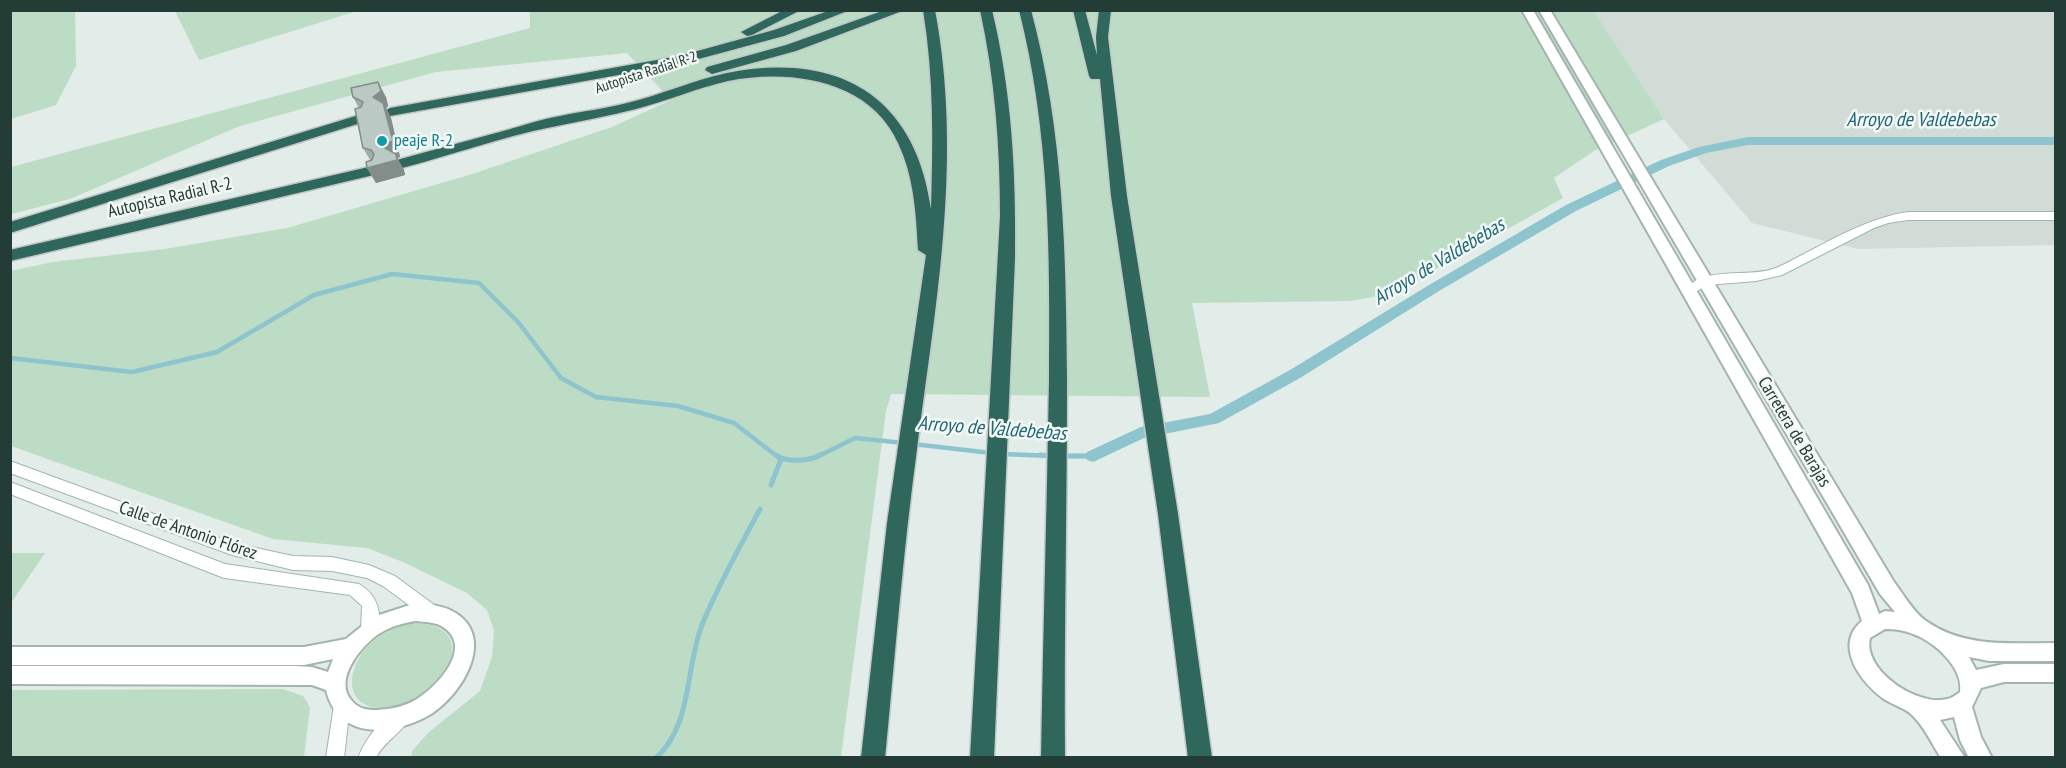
<!DOCTYPE html>
<meta charset="utf-8">
<style>
body{margin:0}
#map{position:relative;width:2066px;height:768px;overflow:hidden;background:#e2ece8;font-family:"PT Sans Narrow",sans-serif}
canvas{display:block}
.frame{position:absolute;inset:0;border:12px solid #233c36;pointer-events:none}
</style>
<div id="map">
<canvas width="2066" height="768"></canvas>
<div class="frame"></div>
</div>
<script>
const ctx = document.querySelector('canvas').getContext('2d');
ctx.lineJoin = 'round';
function paint(path, color) { ctx.fillStyle = color; ctx.fill(path, 'evenodd'); }
function stroke(path, color, width, dash) { ctx.strokeStyle = color; ctx.lineWidth = width; ctx.lineCap = dash ? 'butt' : 'round'; ctx.setLineDash(dash || []); ctx.stroke(path); }
function drawText(font, color, halo, rows, align = 'center') {
  ctx.font = font + ' "PT Sans Narrow",sans-serif'; ctx.lineWidth = 5; ctx.setLineDash([]); ctx.textBaseline = 'middle'; ctx.strokeStyle = halo; ctx.fillStyle = color; for (const [text, x, y, turn = 0] of rows) {
    ctx.save(); ctx.translate(x, y); ctx.rotate((+turn || 0) * Math.PI / 180); ctx.textAlign = isNaN(turn) ? turn : align; if (halo) ctx.strokeText(text, 0, 0); ctx.fillText(text, 0, 0); ctx.restore();
  }
}
paint(new Path2D(`
 M 1594,11 L 2055,11 L 2055,245 L 1858,249 L 1752,223 L 1664,119 Z`), '#d1dcd7');
paint(new Path2D(`
 M 10,11 L 75,11 L 76,66 L 56,105 L 11,119 Z
 M 175,11 L 357,11 L 199,60 Z
 M 530,11 L 1594,11 L 1664,119 L 1594,151 L 1554,178 L 1563,198 L 1391,294 L 1349,301 L 1192,303 L 1210,397 L 891,394 L 886,411 L 841,757 L 411,757 L 412,751 L 428,733 L 480,691 L 492,657 L 494,630 L 487,610 L 467,593 L 403,562 L 367,548 L 273,539 L 11,446 L 10,271 L 53,262 L 165,249 L 287,228 L 469,175 L 612,127 L 671,100 L 627,53 L 436,72 L 240,126 L 70,199 L 11,214 L 11,167 L 530,28 Z
 M 11,553 L 45,553 L 11,603 L 10,553 Z
 M 409,623 C 493,621 440,711 381,708 C 339,706 349,662 372,642 C 383,632 396,628 409,623 Z
 M 283,689 L 303,696 L 310,707 L 304,757 L 11,757 L 11,690 Z`), '#bcdcc5');
stroke(new Path2D(`
 M 10,358 L 132,372 L 217,352 L 314,295 L 392,274 L 479,283 L 518,322 L 561,378 L 596,397 L 678,406 L 734,423 L 778,457
 M 913,444 L 991,453
 M 1002,454 L 1054,456
 M 1062,456 L 1093,456
 M 817,457 L 855,438 L 904,443`), '#8dc4ce', 4.5);
stroke(new Path2D(`
 M 776,455 C 786,463 810,461 820,455
 M 1040,455 L 1054,456
 M 1062,456 L 1093,456
 M 771,485 L 781,459
 M 656,758 C 693,724 685,668 702,625 C 718,585 740,547 760,509`), '#8dc4ce', 5);
paint(new Path2D(`
 M 1748,137 L 2056,137 L 2056,145 L 1748,145 L 1706,153 L 1669,166 L 1576,211 L 1439,291 L 1300,378 L 1219,423 L 1144,438 L 1093,462 L 1087,460 L 1085,456 L 1087,452 L 1141,427 L 1210,414 L 1290,370 L 1429,285 L 1566,205 L 1661,160 L 1699,147 Z`), '#8dc4ce');
const minor = new Path2D(`
 M 1908,212 L 2056,212 L 2056,220 L 1908,220 L 1888,223 L 1874,228 L 1782,275 L 1756,281 L 1707,285 L 1689,296 L 1683,292 C 1702,265 1745,278 1773,269 C 1783,266 1793,259 1802,255 C 1837,237 1869,218 1908,212 Z
 M 10,461 L 233,543 L 293,556 L 332,557 L 369,565 L 395,576 L 437,607 L 439,612 L 437,617 L 431,619 L 425,617 L 383,586 L 367,578 L 332,571 L 293,570 L 232,555 L 10,473 Z
 M 10,482 L 225,564 L 359,584 C 378,595 384,615 375,636 L 369,638 L 363,636 L 361,631 L 362,606 L 350,595 L 224,578 L 10,494 Z
 M 342,697 L 348,699 L 350,705 L 344,758 L 326,758 L 334,705 L 336,699 Z
 M 400,711 L 406,713 L 409,719 C 402,733 384,741 376,758 L 358,758 C 366,738 380,719 400,711 Z`);
const tertiary = new Path2D(`
 M 1522,10 L 1533,10 L 1868,585 L 1879,614 L 1885,611 L 1895,612 L 1880,594 L 1539,10 L 1550,10 L 1894,582 C 1903,594 1914,613 1926,621 C 1964,648 2011,643 2056,643 L 2056,661 L 1989,661 L 1969,657 L 1976,670 L 2004,664 L 2056,664 L 2056,682 L 2004,682 L 1981,688 L 1972,707 L 1981,737 L 1992,758 L 1969,758 L 1960,740 L 1954,717 L 1940,720 L 1965,758 L 1941,758 C 1932,744 1924,726 1912,715 C 1906,708 1892,705 1884,699 C 1861,683 1833,645 1862,621 L 1852,593 ZM 1885,629 C 1894,629 1904,630 1913,634 C 1934,641 1964,668 1960,692 C 1956,695 1952,698 1947,699 C 1918,707 1862,670 1870,638 Z
 M 416,603 C 427,605 442,605 452,611 C 498,635 463,694 431,714 C 394,736 338,741 326,690 L 312,685 L 10,684 L 10,666 L 295,666 L 312,667 L 328,672 L 333,659 L 304,665 L 10,665 L 10,647 L 304,647 L 346,639 L 373,617 ZM 416,621 C 424,622 436,622 443,627 C 474,647 438,686 417,699 C 404,707 391,709 377,710 C 366,710 359,709 352,701 C 333,680 360,648 377,635 C 389,627 402,623 416,621 Z`);
const motorway = new Path2D(`
 M 784,10 L 801,10 L 752,35 L 747,36 L 741,32 Z
 M 831,10 L 850,10 L 784,36 L 680,64 L 390,116 L 383,112 L 390,108 L 679,56 L 774,30 Z
 M 885,10 L 905,10 L 796,51 L 712,74 L 705,70 L 707,67 L 786,45 Z
 M 923,10 L 935,10 C 963,159 936,302 917,449 C 903,552 895,655 885,758 L 861,758 L 887,523 L 926,255 L 918,250 C 916,213 914,177 898,143 C 869,79 789,69 728,81 C 697,88 667,101 636,109 C 608,116 580,121 552,127 C 501,137 452,155 402,168 L 395,163 L 397,160 C 433,150 470,140 507,130 C 524,125 542,119 560,116 C 582,111 605,109 627,103 C 661,95 693,80 727,73 C 837,51 915,95 931,209 C 933,142 934,77 923,10 Z
 M 980,10 L 992,10 C 1012,93 1016,173 1015,258 L 994,758 L 970,758 L 1000,216 C 1000,146 995,79 980,10 Z
 M 1019,10 L 1031,10 C 1064,132 1066,255 1067,380 C 1067,506 1064,632 1065,758 L 1041,758 C 1043,632 1047,506 1049,380 C 1050,255 1050,132 1019,10 Z
 M 1073,10 L 1085,10 L 1097,55 L 1096,37 L 1099,10 L 1111,10 L 1108,37 L 1127,196 L 1178,514 L 1212,758 L 1188,758 L 1158,514 L 1111,196 L 1100,79 L 1091,79 L 1089,76 Z
 M 362,114 L 369,118 L 367,121 L 10,233 L 10,222 Z
 M 373,166 L 378,168 L 380,171 L 378,174 L 10,261 L 10,250 Z`);
stroke(minor, '#a5b4af', 2);
stroke(tertiary, '#a5b4af', 4);
stroke(motorway, '#c1c8c7', 3);
paint(minor, '#fff');
paint(tertiary, '#fff');
paint(motorway, '#30675c');
paint(new Path2D(`
 M 353,97 L 386,97 L 388,106 L 386,108 L 391,118 L 400,157 L 397,158 L 404,170 L 405,175 L 376,183 L 367,168 L 370,160 L 363,148 L 359,108 Z`), '#a1ada9');
paint(new Path2D(`
 M 378,82 L 386,97 L 388,106 L 386,108 L 391,118 L 400,157 L 397,158 L 404,170 L 405,175 L 376,183 L 367,168 L 385,148 L 373,97 Z`), '#838d89');
const building = new Path2D(`
 M 378,82 L 381,91 L 373,97 L 383,103 L 393,141 L 387,143 L 385,148 L 396,154 L 397,160 L 367,168 L 366,162 L 372,160 L 374,154 L 371,150 L 363,148 L 355,109 L 361,107 L 363,102 L 353,97 L 351,88 Z`);
paint(building, '#bbc9c4');
stroke(building, '#838d89', 1.5);
for (const [x, y, r, color] of [
 [382,141,6,"#0f9aa8"]
]) { const dot = new Path2D(); dot.arc(x, y, r, 0, 2 * Math.PI); ctx.fillStyle = color; ctx.fill(dot); stroke(dot, '#f3f8f6', 2); }
drawText('15px', '#233c36', '#f3f8f6', [
 ["Autopista Radial R-2",646,73,-18]
]);
drawText('18px', '#0d838f', '#f3f8f6', [
 ["peaje R-2",394,141]
], 'left');
drawText('18px', '#233c36', '#f3f8f6', [
 ["Autopista Radial R-2",170,198,-13],
 ["Carretera de Barajas",1794,432,59],
 ["Calle de Antonio Flórez",188,531,19]
]);
drawText('italic 20px', '#206776', '#f3f8f6', [
 ["Arroyo de Valdebebas",1921,120],
 ["Arroyo de Valdebebas",1439,262,-31],
 ["Arroyo de Valdebebas",992,429,4]
]);
</script>
